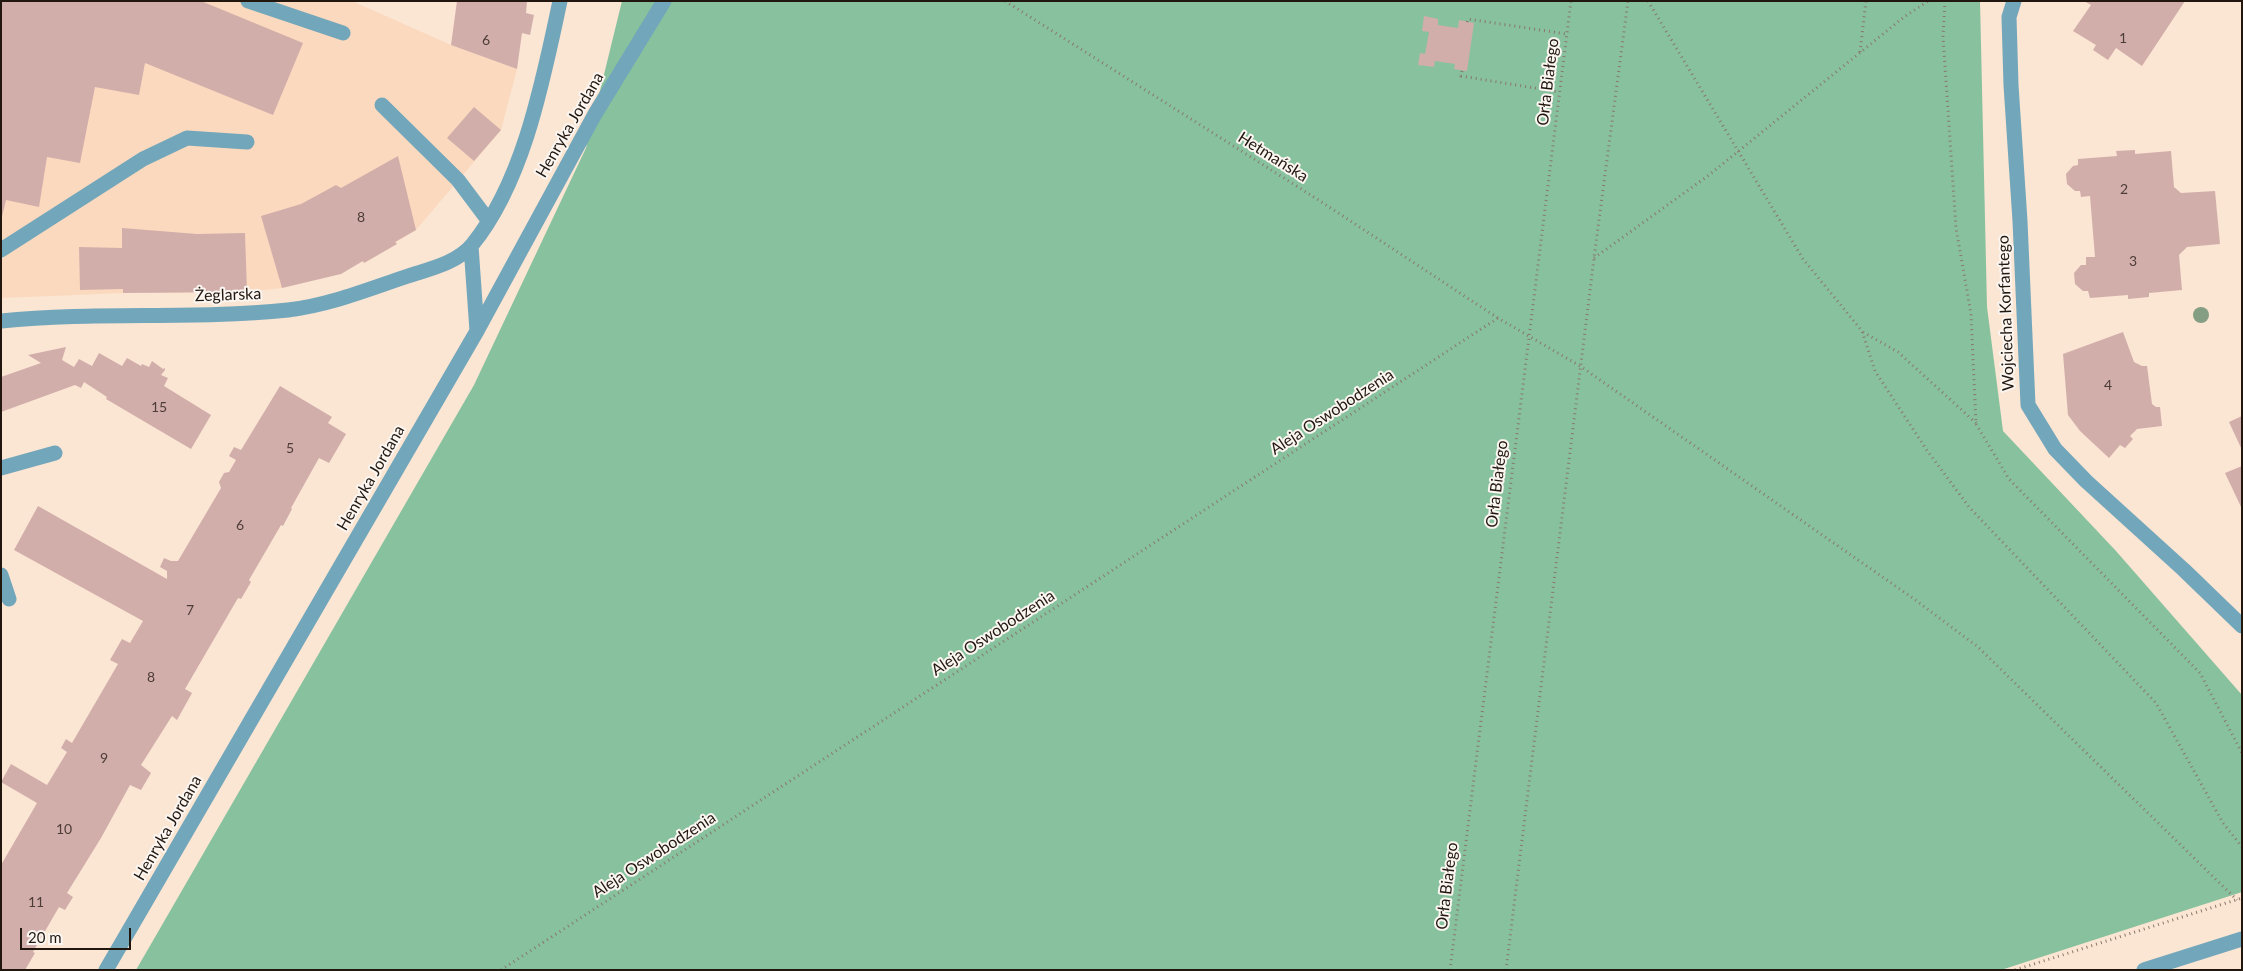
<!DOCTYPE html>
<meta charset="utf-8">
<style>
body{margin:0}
#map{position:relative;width:2243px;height:971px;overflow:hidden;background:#fbe5d3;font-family:Lato,sans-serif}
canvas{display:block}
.frame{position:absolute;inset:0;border:2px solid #21170f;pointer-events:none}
.scale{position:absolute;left:20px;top:928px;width:111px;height:22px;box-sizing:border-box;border:2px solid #21170f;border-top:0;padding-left:6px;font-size:15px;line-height:18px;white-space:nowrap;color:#21170f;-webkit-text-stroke:4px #fbf6f1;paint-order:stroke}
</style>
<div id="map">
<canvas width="2243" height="971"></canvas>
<div class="frame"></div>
<div class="scale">20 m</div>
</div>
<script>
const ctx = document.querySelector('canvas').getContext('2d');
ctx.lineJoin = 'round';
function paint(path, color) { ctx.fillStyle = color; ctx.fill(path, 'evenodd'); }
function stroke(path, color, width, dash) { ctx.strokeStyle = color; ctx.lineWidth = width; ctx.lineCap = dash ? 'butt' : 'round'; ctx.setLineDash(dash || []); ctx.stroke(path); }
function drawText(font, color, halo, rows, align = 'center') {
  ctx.font = font + ' Lato,sans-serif'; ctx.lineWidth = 4; ctx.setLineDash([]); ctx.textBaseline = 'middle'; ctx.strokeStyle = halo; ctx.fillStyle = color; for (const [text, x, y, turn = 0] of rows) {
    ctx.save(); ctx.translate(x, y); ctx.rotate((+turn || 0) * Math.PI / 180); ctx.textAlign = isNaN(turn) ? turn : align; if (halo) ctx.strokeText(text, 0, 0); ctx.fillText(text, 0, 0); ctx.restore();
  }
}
paint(new Path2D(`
 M 1,1 L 352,1 L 451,45 L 517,69 L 501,130 L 416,230 L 396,242 L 397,244 L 364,263 L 363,261 L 282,288 L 247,292 L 123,293 L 1,298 Z`), '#fbd9be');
paint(new Path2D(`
 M 622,1 L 1980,1 L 1987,307 L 2003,431 L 2116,551 L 2242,695 L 2242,892 L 2001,970 L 136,970 L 474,385 L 586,148 Z`), '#87c19d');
paint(new Path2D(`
 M 1,1 L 201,1 L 303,43 L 273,115 L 145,63 L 139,95 L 95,87 L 80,163 L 47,157 L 39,207 L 6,200 L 1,221 Z
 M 457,1 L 527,1 L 526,13 L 534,15 L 530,35 L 522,33 L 517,69 L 451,45 Z
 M 2084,1 L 2185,1 L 2142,66 L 2116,48 L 2108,60 L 2093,50 L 2096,45 L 2073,31 L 2091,5 Z
 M 1424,16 L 1438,19 L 1438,25 L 1458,28 L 1459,20 L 1474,23 L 1467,71 L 1454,69 L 1455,64 L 1435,61 L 1434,67 L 1418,65 L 1420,53 L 1425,54 L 1429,32 L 1422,31 Z
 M 474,107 L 501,130 L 474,161 L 447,138 Z
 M 2135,150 L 2135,154 L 2171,151 L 2174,187 L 2181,193 L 2215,191 L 2220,244 L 2187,247 L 2179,255 L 2182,290 L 2149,293 L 2149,297 L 2128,299 L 2128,295 L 2090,298 L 2088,291 L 2083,291 L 2075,284 L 2074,273 L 2081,265 L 2086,265 L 2086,257 L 2095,257 L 2090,196 L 2081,197 L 2080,191 L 2075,191 L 2067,184 L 2066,174 L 2073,166 L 2078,165 L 2078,159 L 2117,156 L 2116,151 Z
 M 398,156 L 416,230 L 395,242 L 397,244 L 364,263 L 363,261 L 341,274 L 282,288 L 261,216 L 301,204 L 336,185 L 341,188 Z
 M 122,228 L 197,234 L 245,233 L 247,292 L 123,293 L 123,289 L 80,290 L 79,247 L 122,248 Z
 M 2123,332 L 2134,362 L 2142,366 L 2147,366 L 2152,404 L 2156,407 L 2160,407 L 2162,426 L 2137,429 L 2130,436 L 2133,439 L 2125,448 L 2120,445 L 2109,458 L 2080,431 L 2068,415 L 2063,354 Z
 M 66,347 L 62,360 L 74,367 L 79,359 L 92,366 L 99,353 L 122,366 L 127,358 L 141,366 L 142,364 L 149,367 L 152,361 L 163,369 L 165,368 L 165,370 L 161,375 L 168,378 L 164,386 L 211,415 L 191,449 L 106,399 L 107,397 L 84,382 L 81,388 L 75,385 L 1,412 L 1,377 L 41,363 L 28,355 Z
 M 280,386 L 332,417 L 328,423 L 346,434 L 329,463 L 319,458 L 291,508 L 292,509 L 283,526 L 281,525 L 249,580 L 251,582 L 241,599 L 238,598 L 185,689 L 192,693 L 177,720 L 172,716 L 141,765 L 151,773 L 141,790 L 130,785 L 101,838 L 67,893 L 73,897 L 65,910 L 59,907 L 33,952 L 35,953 L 25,970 L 1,970 L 1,865 L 37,803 L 1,782 L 11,764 L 47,785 L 67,752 L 61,748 L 66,739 L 72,743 L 118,664 L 110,660 L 122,639 L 130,643 L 143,621 L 14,550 L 38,506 L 167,579 L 167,571 L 160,567 L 164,558 L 171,561 L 178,561 L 221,488 L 219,482 L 224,473 L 229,472 L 236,460 L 229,456 L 234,447 L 241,450 Z
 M 2242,416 L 2242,450 L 2229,422 Z
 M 2242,466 L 2242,509 L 2225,473 Z`), '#d2aeab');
stroke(new Path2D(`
 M 1005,1 L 1317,199 L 1498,318 L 1580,366 L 1914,599 L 1978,647 L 2237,900
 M 1648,1 L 1803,259 L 1862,331 L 1875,371 L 1926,449 L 1969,507 L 2156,703 L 2223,823 L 2242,847
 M 1945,1 L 1943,37 L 1956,228 L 1971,314 L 1976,424 L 2009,479 L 2200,673 L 2242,753
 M 1467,22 L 1468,19 L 1567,34
 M 1860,52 L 1866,1
 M 1462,71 L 1461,76 L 1559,92
 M 1594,258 L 1709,175 L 1904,17 L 1928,1
 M 1863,332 L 1898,352 L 1976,423
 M 501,970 L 1498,318
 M 1450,970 L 1571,1
 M 1506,970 L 1594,258 L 1628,1
 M 2015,970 L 2242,898`), '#89796c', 3, [1, 4]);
stroke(new Path2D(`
 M 248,1 L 343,33
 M 382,105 L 458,180 L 488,220
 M 1,250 L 143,159 L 187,138 L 247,142
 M 1,468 L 55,453
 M 1,575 L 9,599`), '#72a6bb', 15);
stroke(new Path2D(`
 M 2014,1 L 2009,17 L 2011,85 L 2020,221 L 2028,405 L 2055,449 L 2086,481 L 2184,570 L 2242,626
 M 471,246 L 477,331
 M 1,321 C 97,311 193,320 288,310 C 330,305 369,289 408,276 C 429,269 457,263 472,245 C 524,181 543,80 560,1
 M 106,970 L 477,331 L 595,114 L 664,1
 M 2144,970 L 2242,939`), '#72a6bb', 15);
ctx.fillStyle = '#849e83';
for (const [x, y] of [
 [2201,315]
]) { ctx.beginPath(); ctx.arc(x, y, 8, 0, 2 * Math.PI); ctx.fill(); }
drawText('14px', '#4d3d36', null, [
 ["1",2123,38],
 ["6",486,40],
 ["2",2124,189],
 ["8",361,217],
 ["3",2133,261],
 ["4",2108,385],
 ["15",159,407],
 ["5",290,448],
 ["6",240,525],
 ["7",190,610],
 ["8",151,677],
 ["9",104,758],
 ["10",64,829],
 ["11",36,902]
]);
drawText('16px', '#21170f', '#fbf6f1', [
 ["Orła Białego",1548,82,-83],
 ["Henryka Jordana",570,125,-60],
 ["Hetmańska",1273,157,32],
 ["Żeglarska",228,295,-2],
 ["Wojciecha Korfantego",2006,313,-92],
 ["Aleja Oswobodzenia",1332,412,-33],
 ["Henryka Jordana",371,478,-60],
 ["Orła Białego",1497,484,-83],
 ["Aleja Oswobodzenia",993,633,-33],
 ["Henryka Jordana",168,828,-60],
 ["Aleja Oswobodzenia",654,855,-33],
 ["Orła Białego",1447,886,-83]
]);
</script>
